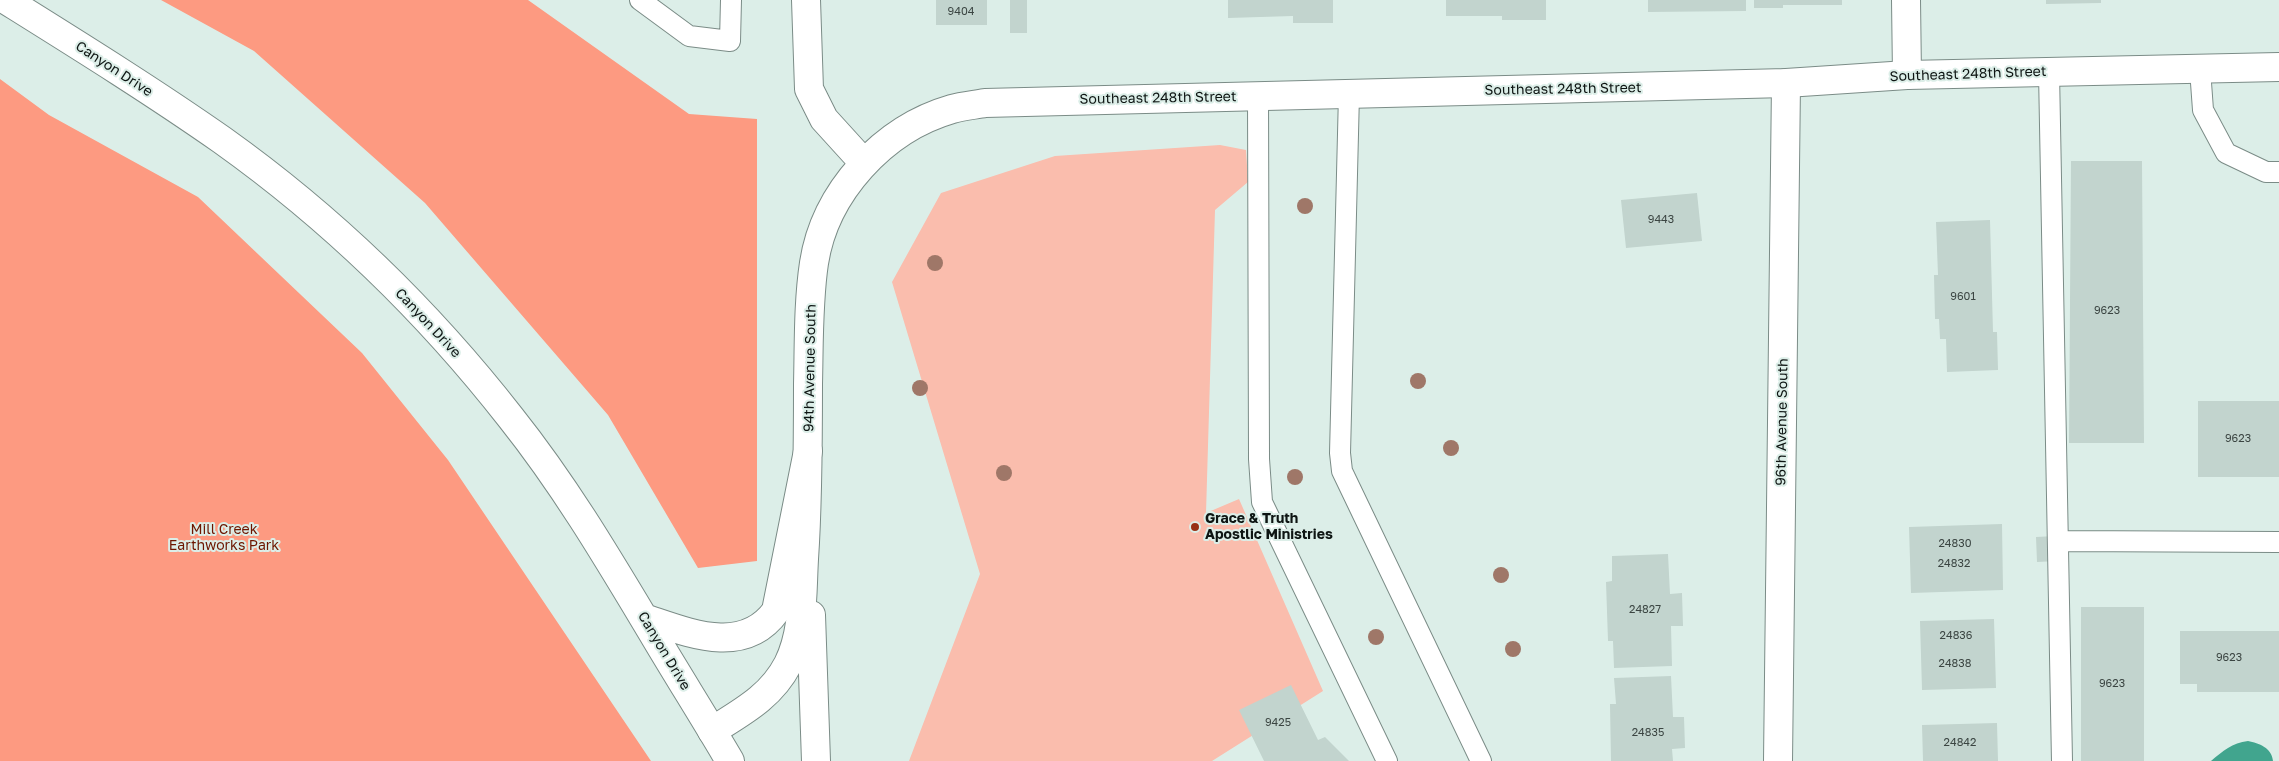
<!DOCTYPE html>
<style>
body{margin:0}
canvas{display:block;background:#dceee8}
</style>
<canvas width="2279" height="761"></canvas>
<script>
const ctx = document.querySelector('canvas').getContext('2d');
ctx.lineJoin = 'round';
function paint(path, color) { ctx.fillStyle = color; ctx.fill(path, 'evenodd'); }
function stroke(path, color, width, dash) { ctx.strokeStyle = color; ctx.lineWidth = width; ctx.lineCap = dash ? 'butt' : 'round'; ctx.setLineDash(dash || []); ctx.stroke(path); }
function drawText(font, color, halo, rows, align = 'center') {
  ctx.font = font + ' "Golos Text",sans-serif'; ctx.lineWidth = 4; ctx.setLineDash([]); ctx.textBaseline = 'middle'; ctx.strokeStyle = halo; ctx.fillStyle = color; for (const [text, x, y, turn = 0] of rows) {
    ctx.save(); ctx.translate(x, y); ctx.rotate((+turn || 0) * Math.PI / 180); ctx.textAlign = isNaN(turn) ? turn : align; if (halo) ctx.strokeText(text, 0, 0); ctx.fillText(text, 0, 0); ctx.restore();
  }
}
paint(new Path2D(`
 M 1220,145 L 1246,150 L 1248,182 L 1215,210 L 1206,513 L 1239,499 L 1323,691 L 1212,761 L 909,761 L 980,574 L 892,282 L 941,193 L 1055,156 Z`), '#fabdad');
paint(new Path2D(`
 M 161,0 L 528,0 L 689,114 L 757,119 L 757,561 L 698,568 L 608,415 L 425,203 L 254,51 Z
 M 0,79 L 49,115 L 198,197 L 362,353 L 448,460 L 651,761 L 0,761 Z`), '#fd9a81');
paint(new Path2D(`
 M 2248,741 C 2259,743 2272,748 2273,761 L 2211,761 C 2223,751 2232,743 2248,741 Z`), '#41a58e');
paint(new Path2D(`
 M 936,0 L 987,0 L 987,25 L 936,25 Z
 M 1010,0 L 1027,0 L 1027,33 L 1010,33 Z
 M 1228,0 L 1333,0 L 1333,23 L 1293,23 L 1293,16 L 1228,18 Z
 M 1446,0 L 1546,0 L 1546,20 L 1502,20 L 1502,16 L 1446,16 Z
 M 1648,0 L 1746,0 L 1746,11 L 1648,12 Z
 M 1754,0 L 1842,0 L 1842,5 L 1783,5 L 1783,8 L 1754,8 Z
 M 2046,0 L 2101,0 L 2101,3 L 2046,4 Z
 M 2071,161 L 2142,161 L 2144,443 L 2069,443 Z
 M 1697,193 L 1702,241 L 1626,248 L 1621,200 Z
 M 1990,220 L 1993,332 L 1997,332 L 1998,370 L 1947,372 L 1946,339 L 1940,339 L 1939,319 L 1935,319 L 1934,275 L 1938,275 L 1936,222 Z
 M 2198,401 L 2279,401 L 2279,477 L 2198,477 Z
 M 2002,524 L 2003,590 L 1911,593 L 1909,527 Z
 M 2055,536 L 2057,561 L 2037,562 L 2036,537 Z
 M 1668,554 L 1670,594 L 1682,593 L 1683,626 L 1671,626 L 1672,666 L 1614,668 L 1613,641 L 1608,641 L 1606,582 L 1612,581 L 1612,556 Z
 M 2081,607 L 2144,607 L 2144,761 L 2081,761 Z
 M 1994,619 L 1996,688 L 1922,690 L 1920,621 Z
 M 2180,631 L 2279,631 L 2279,692 L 2197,692 L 2197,684 L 2180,684 Z
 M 1671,676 L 1673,717 L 1684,717 L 1685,748 L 1672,749 L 1673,761 L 1611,761 L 1610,704 L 1616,704 L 1614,678 Z
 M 1291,685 L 1318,740 L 1325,737 L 1349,761 L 1264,761 L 1239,710 Z
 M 1997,723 L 1998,761 L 1923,761 L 1922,725 Z`), '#c2d4ce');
const service = new Path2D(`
 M 640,0 L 689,36 L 730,41 L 731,0
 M 2200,69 L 2203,110 L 2226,153 L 2266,172 L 2279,172
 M 2049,72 L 2062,761
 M 1349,94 L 1340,453 L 1342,471 L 1481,761
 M 1258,96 L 1259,459 L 1262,502 L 1387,761
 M 2058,541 L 2279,542`);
const minor = new Path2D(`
 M 1906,0 L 1907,75
 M 1778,761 L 1786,83`);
const tertiary = new Path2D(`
 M 806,0 L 809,89 L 824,119 L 864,163
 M 811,615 L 816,761
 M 712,731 C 742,712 771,697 788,664 C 804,632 802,594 804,559 C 808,501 808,443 808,384 C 809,344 808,303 814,263 C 825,192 883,129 952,109 C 962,106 974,105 985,103 L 1786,83 L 1907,75 L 2279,67`);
const primary = new Path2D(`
 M 6,0 C 78,45 152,91 222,140 C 330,217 429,313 511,418 C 566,487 610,562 655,637 C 680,679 706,720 730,761
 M 644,618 C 687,632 743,657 776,611 L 808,451`);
stroke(service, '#7b8c87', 22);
stroke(minor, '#7b8c87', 30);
stroke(tertiary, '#7b8c87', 30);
stroke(primary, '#7b8c87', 30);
stroke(service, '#fff', 20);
stroke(minor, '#fff', 28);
stroke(tertiary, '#fff', 28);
stroke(primary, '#fff', 28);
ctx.fillStyle = '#9f7768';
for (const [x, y] of [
 [1305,206],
 [935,263],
 [1418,381],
 [920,388],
 [1451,448],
 [1004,473],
 [1295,477],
 [1501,575],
 [1376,637],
 [1513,649]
]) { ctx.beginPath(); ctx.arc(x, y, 8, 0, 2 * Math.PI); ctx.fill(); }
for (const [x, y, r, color] of [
 [1195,527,5,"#983015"]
]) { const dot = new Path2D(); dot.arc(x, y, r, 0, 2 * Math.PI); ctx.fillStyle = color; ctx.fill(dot); stroke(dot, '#dceee8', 2); }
drawText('11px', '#3b4542', null, [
 ["9404",961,12],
 ["9443",1661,220],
 ["9601",1963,297],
 ["9623",2107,311],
 ["9623",2238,439],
 ["24830",1955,544],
 ["24832",1954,564],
 ["24827",1645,610],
 ["24836",1956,636],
 ["9623",2229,658],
 ["24838",1955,664],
 ["9623",2112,684],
 ["9425",1278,723],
 ["24835",1648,733],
 ["24842",1960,743]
]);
drawText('14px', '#0e1513', '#dceee8', [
 ["Canyon Drive",114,69,33],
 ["Southeast 248th Street",1968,74,-2],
 ["Southeast 248th Street",1563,89,-1],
 ["Southeast 248th Street",1158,98,-1],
 ["Canyon Drive",428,323,47],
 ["94th Avenue South",810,368,-89],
 ["96th Avenue South",1782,422,-89],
 ["Canyon Drive",664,651,59]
]);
drawText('bold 14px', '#0e1513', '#dceee8', [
 ["Grace & Truth",1205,519],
 ["Apostlic Ministries",1205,535]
], 'left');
drawText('14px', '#6d1600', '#dceee8', [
 ["Mill Creek",224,530],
 ["Earthworks Park",224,546]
]);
</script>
